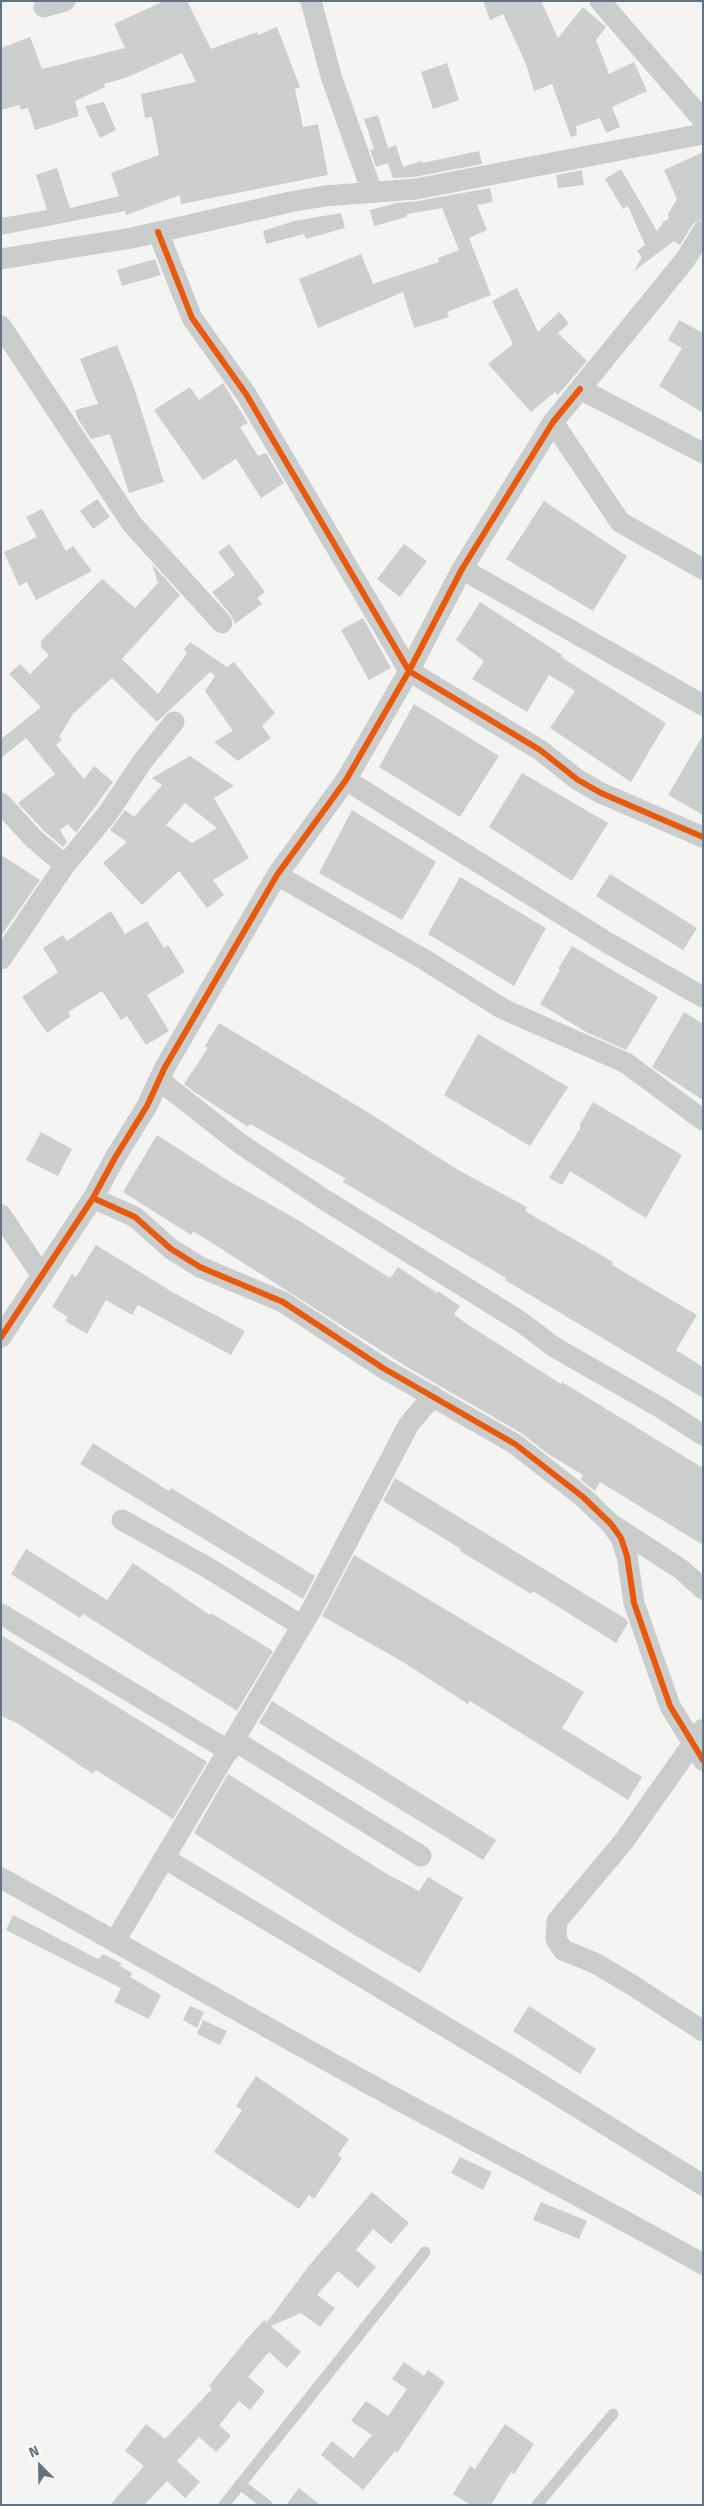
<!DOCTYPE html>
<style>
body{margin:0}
#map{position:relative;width:704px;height:2506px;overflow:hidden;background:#f4f4f2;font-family:"Fira Sans",sans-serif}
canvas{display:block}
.frame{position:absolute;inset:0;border:2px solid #647382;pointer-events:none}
.north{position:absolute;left:15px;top:2441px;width:50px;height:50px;-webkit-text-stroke:4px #fff;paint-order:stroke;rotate:337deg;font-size:14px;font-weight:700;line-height:20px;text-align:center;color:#647382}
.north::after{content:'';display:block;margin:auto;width:18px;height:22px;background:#647382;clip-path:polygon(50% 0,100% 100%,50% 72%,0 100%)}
</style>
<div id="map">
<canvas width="704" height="2506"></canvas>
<div class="frame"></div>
<div class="north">N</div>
</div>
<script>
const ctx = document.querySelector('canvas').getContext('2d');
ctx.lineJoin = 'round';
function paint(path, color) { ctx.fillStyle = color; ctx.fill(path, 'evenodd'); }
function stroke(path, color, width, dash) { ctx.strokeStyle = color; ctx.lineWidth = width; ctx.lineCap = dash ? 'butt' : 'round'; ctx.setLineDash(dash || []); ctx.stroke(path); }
paint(new Path2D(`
 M 164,1 L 187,1 L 211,49 L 257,32 L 258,35 L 277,27 L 300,87 L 295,89 L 303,127 L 318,124 L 328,175 L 181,204 L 180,195 L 126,215 L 125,211 L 1,235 L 1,218 L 47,210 L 36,175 L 57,168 L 70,208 L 119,196 L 111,173 L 159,155 L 152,117 L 145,118 L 141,94 L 196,82 L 182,53 L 128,77 L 104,84 L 105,87 L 75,101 L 79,116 L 35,130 L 28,108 L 21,110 L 20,105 L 1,110 L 1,48 L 30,37 L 42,69 L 125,48 L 114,24 Z
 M 483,1 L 541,1 L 558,38 L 583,7 L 606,27 L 596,40 L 609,74 L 634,62 L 647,91 L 612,107 L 620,127 L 606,133 L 600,118 L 576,126 L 577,135 L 571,137 L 552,84 L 534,91 L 526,64 L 503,14 L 490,20 Z
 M 447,63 L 459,100 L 433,109 L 421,72 Z
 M 104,102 L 116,130 L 100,138 L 85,106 Z
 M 378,115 L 388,148 L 396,145 L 403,167 L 421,161 L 422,163 L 479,151 L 482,164 L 414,177 L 393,178 L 388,163 L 376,167 L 370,150 L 374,149 L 364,119 Z
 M 703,152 L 703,219 L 693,224 L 680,245 L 674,241 L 634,271 L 642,257 L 637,251 L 645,245 L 628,206 L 623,209 L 605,179 L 621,169 L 657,231 L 664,221 L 669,219 L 668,214 L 677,199 L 664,170 Z
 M 582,170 L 584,185 L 558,188 L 556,175 Z
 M 490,188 L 493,202 L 477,205 L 487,230 L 469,238 L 491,295 L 447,312 L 449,317 L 414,328 L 403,292 L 318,328 L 299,279 L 361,254 L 373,284 L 439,262 L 438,258 L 459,250 L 442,208 L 407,214 L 407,217 L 374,226 L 370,210 L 397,203 L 418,201 Z
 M 341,213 L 345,228 L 306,239 L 304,234 L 266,244 L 263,231 L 294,221 Z
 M 155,259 L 161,275 L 122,286 L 117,270 Z
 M 517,288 L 538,332 L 559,312 L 569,323 L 558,333 L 587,361 L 558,395 L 555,392 L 531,412 L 488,364 L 513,344 L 492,301 Z
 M 679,320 L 703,333 L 703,413 L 659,386 L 682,348 L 668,340 Z
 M 117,345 L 134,388 L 164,482 L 129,493 L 110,434 L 91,439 L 78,419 L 75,410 L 98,404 L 80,359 Z
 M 223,383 L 248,423 L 240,427 L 258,456 L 266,453 L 284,483 L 261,498 L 236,459 L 203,480 L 154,410 L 190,387 L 199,400 Z
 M 97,499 L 110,517 L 93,529 L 80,511 Z
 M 544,501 L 627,556 L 593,611 L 506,559 Z
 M 42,509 L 66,551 L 73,546 L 92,571 L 36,600 L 27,582 L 19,586 L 4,552 L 37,537 L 26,517 Z
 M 229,544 L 265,592 L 257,598 L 262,604 L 235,624 L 231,615 L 212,592 L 235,575 L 218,552 Z
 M 404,544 L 427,561 L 400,597 L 377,579 Z
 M 152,564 L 180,595 L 122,659 L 158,694 L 187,653 L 184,649 L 190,642 L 227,667 L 234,662 L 275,713 L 262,726 L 271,738 L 238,761 L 214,742 L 233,731 L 205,691 L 215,676 L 210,672 L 157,722 L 112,678 L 73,714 L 59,737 L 62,739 L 56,745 L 84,779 L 94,766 L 113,782 L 76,833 L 68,824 L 60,830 L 67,842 L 63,847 L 43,830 L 18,803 L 55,774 L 26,738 L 1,758 L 1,739 L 41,707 L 9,674 L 20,664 L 30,674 L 49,655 L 41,647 L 41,641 L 102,579 L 135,608 L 158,583 Z
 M 480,602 L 562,655 L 561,657 L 666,723 L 631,782 L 550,728 L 575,691 L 549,675 L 527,712 L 472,679 L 484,661 L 456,640 Z
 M 363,618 L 391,668 L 369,680 L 341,630 Z
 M 414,704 L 499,756 L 460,817 L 379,767 Z
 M 703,735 L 703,815 L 668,795 Z
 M 190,756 L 234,786 L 214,798 L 249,858 L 213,880 L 224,895 L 207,908 L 179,871 L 142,905 L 103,863 L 127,842 L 110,830 L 125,810 L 134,817 L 162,785 L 152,778 ZM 185,803 L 217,828 L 192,843 L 166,825 Z
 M 522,773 L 608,823 L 572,881 L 489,827 Z
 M 352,810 L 436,862 L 402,920 L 319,873 Z
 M 1,855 L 40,880 L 1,936 Z
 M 610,874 L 697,928 L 683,950 L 596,896 Z
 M 460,877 L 546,928 L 514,986 L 428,934 Z
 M 111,911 L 125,934 L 147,921 L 164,948 L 168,945 L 185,972 L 147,995 L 169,1031 L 146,1045 L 127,1016 L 121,1020 L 102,991 L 68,1012 L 71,1016 L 47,1033 L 22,997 L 58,972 L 43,948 L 63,935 L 67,941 Z
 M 572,946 L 658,997 L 626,1050 L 586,1032 L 540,1004 L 560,970 L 558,969 Z
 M 684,1012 L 703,1024 L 703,1100 L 652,1067 Z
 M 219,1023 L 369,1113 L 458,1170 L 527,1207 L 525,1211 L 613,1262 L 612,1265 L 697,1315 L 676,1350 L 703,1367 L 703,1398 L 505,1280 L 506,1278 L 343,1182 L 345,1178 L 250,1124 L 248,1127 L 193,1091 L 184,1084 L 208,1048 L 205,1046 Z
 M 478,1034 L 568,1087 L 530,1146 L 444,1095 Z
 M 593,1102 L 682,1155 L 646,1218 L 570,1171 L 562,1185 L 549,1178 L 581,1127 L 579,1126 Z
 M 41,1132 L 72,1149 L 58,1176 L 26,1160 Z
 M 157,1135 L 227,1180 L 298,1220 L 390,1278 L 398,1267 L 437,1293 L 438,1291 L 460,1306 L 454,1314 L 467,1324 L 561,1384 L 562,1382 L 703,1468 L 703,1545 L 600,1482 L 595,1491 L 581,1480 L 583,1475 L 548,1454 L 521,1433 L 407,1367 L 193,1231 L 191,1235 L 123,1192 Z
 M 96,1245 L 174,1293 L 245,1331 L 231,1355 L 138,1305 L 132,1315 L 106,1300 L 87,1334 L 65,1321 L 68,1317 L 52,1307 L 72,1274 L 76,1277 Z
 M 93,1443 L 169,1491 L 171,1488 L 315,1576 L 303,1599 L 80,1464 Z
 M 395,1478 L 626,1619 L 628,1623 L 616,1643 L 533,1591 L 531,1594 L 460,1551 L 461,1549 L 383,1501 Z
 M 26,1549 L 107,1600 L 133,1563 L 210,1615 L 211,1613 L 273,1651 L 237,1711 L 83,1614 L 80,1618 L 11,1574 Z
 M 354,1555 L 584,1692 L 562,1728 L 642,1777 L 628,1800 L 470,1701 L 468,1704 L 403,1662 L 322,1616 Z
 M 1,1635 L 207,1762 L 173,1819 L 96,1770 L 93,1774 L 17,1723 L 1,1716 Z
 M 272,1701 L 496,1840 L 483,1860 L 259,1723 Z
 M 228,1774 L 387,1874 L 419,1891 L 428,1877 L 463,1898 L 420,1973 L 351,1933 L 194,1833 Z
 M 13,1915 L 98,1959 L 103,1954 L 121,1963 L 120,1966 L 132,1973 L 130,1977 L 161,1995 L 149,2019 L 114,2002 L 121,1988 L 6,1930 Z
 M 190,2006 L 204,2012 L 197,2028 L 183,2020 Z
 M 529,2006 L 596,2049 L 580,2074 L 513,2031 Z
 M 203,2020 L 227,2031 L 220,2045 L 197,2034 Z
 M 256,2076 L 349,2139 L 338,2155 L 342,2158 L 314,2199 L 309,2195 L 299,2209 L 214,2152 L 242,2110 L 236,2106 Z
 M 460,2157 L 492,2172 L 483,2190 L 451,2173 Z
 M 372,2192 L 409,2223 L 391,2244 L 373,2229 L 356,2250 L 376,2267 L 358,2288 L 338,2271 L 317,2295 L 335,2308 L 320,2327 L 301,2313 L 271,2326 L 301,2352 L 287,2368 L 269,2352 L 248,2377 L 265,2391 L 250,2410 L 239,2401 L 219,2425 L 231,2436 L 216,2452 L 199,2437 L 177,2461 L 200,2482 L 185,2498 L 167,2481 L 144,2505 L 110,2505 L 144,2466 L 125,2451 L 146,2424 L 165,2439 L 212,2389 L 209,2386 L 246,2340 L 264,2320 L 267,2322 L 308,2267 Z
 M 541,2202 L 587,2221 L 579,2239 L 533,2220 Z
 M 404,2362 L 424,2376 L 428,2370 L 445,2382 L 397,2453 L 395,2451 L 363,2490 L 321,2455 L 332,2441 L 353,2458 L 372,2435 L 351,2421 L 366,2401 L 388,2416 L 407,2389 L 392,2379 Z
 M 505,2424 L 534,2444 L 514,2474 L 511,2472 L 491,2505 L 471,2505 L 453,2494 L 470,2466 L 475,2469 Z
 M 299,2488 L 320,2505 L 286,2505 Z`), '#cdcece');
stroke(new Path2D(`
 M 240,2484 L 267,2505
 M 224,2505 L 425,2252
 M 537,2505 L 613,2414`), '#cbcdcd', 11);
stroke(new Path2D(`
 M 311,1 L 331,76 L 372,192
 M 600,1 L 703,120
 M 44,7 L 65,1
 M 703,231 L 685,260 L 580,389 L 703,453
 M 158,232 L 192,318 L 246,394 L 409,671 L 540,750 L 578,780 L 601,793 L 703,837
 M 1,259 L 132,238 L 290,202 L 325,196 L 416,189 L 703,134
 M 1,326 L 132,524 L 222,623
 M 553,422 L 620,522 L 703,569
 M 462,569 L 703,705
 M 346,780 L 608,943 L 703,997
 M 1,803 L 34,839 L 65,865
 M 277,875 L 425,960 L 503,1009 L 626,1063 L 703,1120
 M 1,959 L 65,865 L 108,813 L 142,762 L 174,722
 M 159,1080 L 242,1145 L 325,1200 L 521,1322 L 554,1347 L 661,1408 L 703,1435
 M 93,1198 L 135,1217 L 171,1249 L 200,1267 L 283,1302 L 383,1368 L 515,1444 L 583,1497 L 611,1524 L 621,1538 L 627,1556 L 634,1603 L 670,1706 L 703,1760
 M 1,1215 L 42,1276
 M 1,1337 L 93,1198 L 116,1156 L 147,1106 L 165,1067 L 277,875 L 346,780 L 409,671 L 462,569 L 553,422 L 580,389
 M 122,1520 L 205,1566 L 302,1626
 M 613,1525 L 682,1570 L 703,1589
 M 1,1614 L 229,1751
 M 703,1729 L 624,1841 L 557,1921 L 556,1939 L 563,1950 L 595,1963 L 632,1985 L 703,2031
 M 235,1741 L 421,1856
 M 164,1858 L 514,2068 L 703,2185
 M 1,1878 C 133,1951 263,2026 395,2098 C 497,2153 601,2207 703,2264
 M 115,1941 L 313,1607 L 409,1424 L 433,1396`), '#cbcdcd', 21);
stroke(new Path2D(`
 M 158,232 L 192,318 L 246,394 L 409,671 L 540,750 L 578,780 L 601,793 L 703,837
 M 93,1198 L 135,1217 L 171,1249 L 200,1267 L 283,1302 L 383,1368 L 515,1444 L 583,1497 L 611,1524 L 621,1538 L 627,1556 L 634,1603 L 670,1706 L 703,1760
 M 1,1337 L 93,1198 L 116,1156 L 147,1106 L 165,1067 L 277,875 L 346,780 L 409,671 L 462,569 L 553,422 L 580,389`), '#e8590c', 6);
</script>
